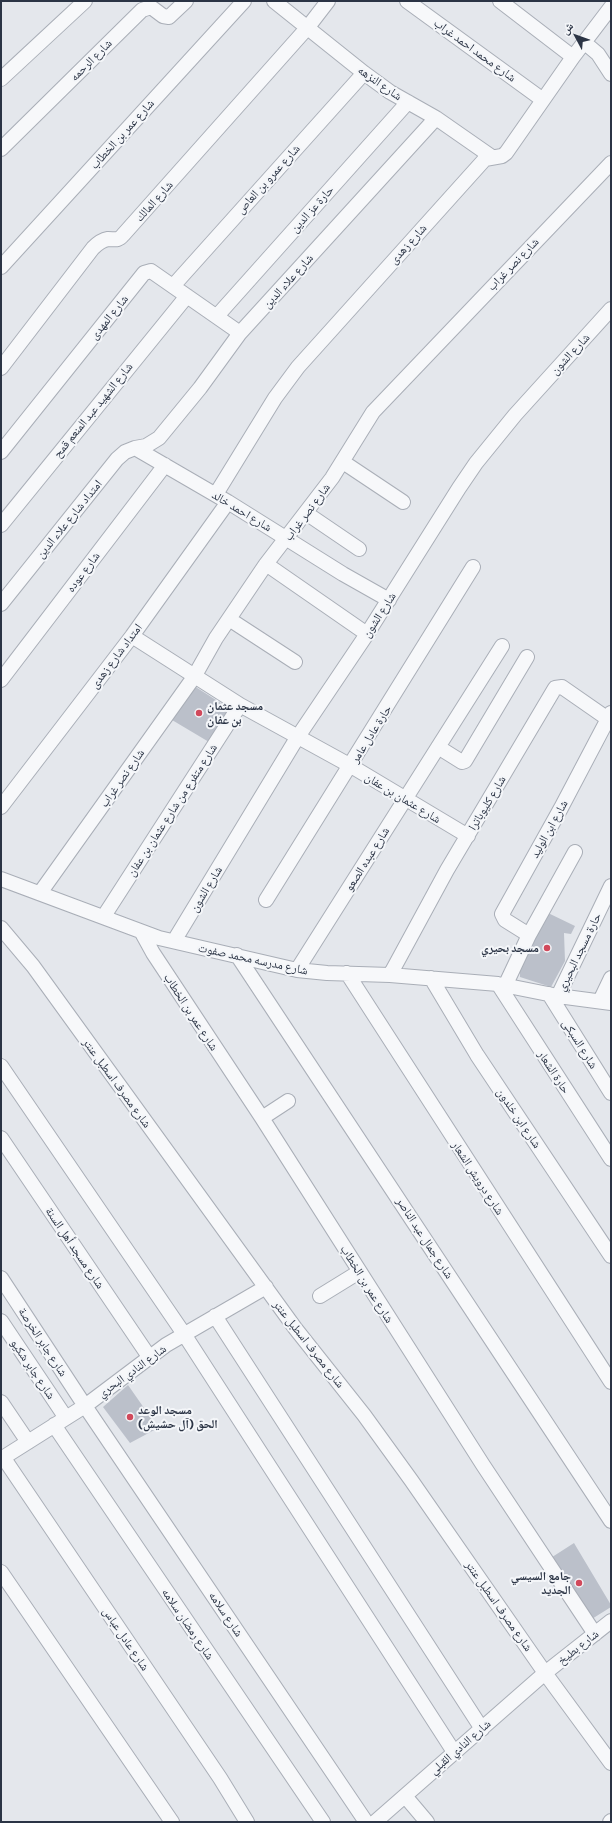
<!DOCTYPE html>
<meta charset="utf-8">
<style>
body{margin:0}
#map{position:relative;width:612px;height:1823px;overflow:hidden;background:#e4e7ec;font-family:Commissioner,"Noto Naskh Arabic",sans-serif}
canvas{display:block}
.frame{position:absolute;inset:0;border:2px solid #2b3445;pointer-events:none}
.north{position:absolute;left:556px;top:16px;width:40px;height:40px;-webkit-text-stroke:3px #f4f6f9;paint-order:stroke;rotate:311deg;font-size:11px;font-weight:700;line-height:16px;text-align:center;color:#2b3445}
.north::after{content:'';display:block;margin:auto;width:14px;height:18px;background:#2b3445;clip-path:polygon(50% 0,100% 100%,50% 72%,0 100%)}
</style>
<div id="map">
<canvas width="612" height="1823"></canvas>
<div class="frame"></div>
<div class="north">ش</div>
</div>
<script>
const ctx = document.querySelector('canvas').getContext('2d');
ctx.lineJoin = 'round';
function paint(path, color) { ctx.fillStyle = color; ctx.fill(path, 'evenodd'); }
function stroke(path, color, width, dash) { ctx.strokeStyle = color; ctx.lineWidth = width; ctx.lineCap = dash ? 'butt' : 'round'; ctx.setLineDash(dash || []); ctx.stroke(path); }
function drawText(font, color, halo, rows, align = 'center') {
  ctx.font = font + ' Commissioner,"Noto Naskh Arabic",sans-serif'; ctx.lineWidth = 4; ctx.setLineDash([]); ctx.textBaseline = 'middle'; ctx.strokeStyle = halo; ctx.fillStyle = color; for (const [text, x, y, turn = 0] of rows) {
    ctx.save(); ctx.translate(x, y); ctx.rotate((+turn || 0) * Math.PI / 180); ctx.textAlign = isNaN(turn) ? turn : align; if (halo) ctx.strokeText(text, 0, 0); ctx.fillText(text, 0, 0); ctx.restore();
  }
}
paint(new Path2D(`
 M 191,684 L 230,709 L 209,742 L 167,717 Z
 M 546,912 L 575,926 L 571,934 L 564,933 L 565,961 L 551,987 L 520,977 L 520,965 Z
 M 128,1385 L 158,1428 L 130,1443 L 103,1407 Z
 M 574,1543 L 611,1605 L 611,1607 L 587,1622 L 546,1561 Z`), '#bbc0ca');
const street = new Path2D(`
 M 274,1 L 364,73 L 390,92 L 436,118 L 492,157
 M 407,1 L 543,100
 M 500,1 L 573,57
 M 585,43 L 598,54 L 611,74
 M 1,79 L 85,1
 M 1,149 L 142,10 L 151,7 L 163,16 L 169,17 L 186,1
 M 1,267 L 244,1
 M 173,286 L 364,73
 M 217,316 L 408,102
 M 1,368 L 93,248 C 97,244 102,240 108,239 C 115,239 118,241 123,235 L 308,27 L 328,1
 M 135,448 L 228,502 L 343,574 L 389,600
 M 1,452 L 144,273 L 151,271 L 240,333
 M 343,462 L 403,502
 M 216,494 L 275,398 L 298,367 L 485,159 L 502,156 L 506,153 L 573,57 L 611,7
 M 306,513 L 359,549
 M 1,525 L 187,296
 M 266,564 L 367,634
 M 1,604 L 117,459 L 125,452 L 135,448 L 146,446 L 159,438 L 200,388 L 240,333 L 436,118
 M 229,619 L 295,662
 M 132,636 L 240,705 L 351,766 L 468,836
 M 1,680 L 165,465
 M 438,747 L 462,762 L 465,761 L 527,657
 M 1,807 L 132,636 L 228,502
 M 1,879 L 159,938 L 297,970 L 327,973 L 390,975 L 498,984 L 558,996 L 611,1003
 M 40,893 L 194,677 L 216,638 L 266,564 L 332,478 L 373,412 L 611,163
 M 266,900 L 473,567
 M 104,916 L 240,705
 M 1,928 L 33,966 L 295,1328 L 364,1415 L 411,1480 L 545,1673 L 611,1763
 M 142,933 L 153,953 L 262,1118 L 483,1465 L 595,1634
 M 529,935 L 505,920 L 502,914 L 561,808 L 611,713
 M 174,941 L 297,738 L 367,634 L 459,488 L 476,463 L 515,415 L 611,309
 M 237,955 L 611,1521
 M 297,970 L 502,646
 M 347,973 L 611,1382
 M 390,975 L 447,870 L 555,688 L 562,687 L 608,719
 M 431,978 L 477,1055 L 611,1256
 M 498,984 L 611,1159
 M 505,986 L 529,935 L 575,852
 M 549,994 L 611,1093
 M 558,996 L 611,886
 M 600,1001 L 611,978
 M 1,1066 L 184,1334 L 454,1752
 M 262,1118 L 288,1101
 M 1,1138 L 150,1358
 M 1,1278 L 85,1406 L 366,1822
 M 320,1296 L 359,1272
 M 215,1316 L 482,1729
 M 1,1321 L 66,1418
 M 1,1402 L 28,1442
 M 54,1425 L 323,1822
 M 3,1457 L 220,1778 L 247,1822
 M 1,1459 L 85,1406 L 166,1345 L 266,1287
 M 1,1572 L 172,1822
 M 405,1796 L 427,1822
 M 375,1822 L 545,1673 L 611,1621
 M 610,1822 L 611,1821`);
stroke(street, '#a9aeb7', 16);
stroke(street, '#f7f8fa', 14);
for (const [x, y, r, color] of [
 [199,713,4,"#d1495b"],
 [547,948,4,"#d1495b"],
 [130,1417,4,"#d1495b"],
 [579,1583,4,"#d1495b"]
]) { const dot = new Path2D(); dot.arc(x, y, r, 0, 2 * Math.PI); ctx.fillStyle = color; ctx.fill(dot); stroke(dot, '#f4f6f9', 1.5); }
drawText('12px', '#2b3445', '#f4f6f9', [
 ["شارع محمد احمد غراب",475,50,36],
 ["شارع الرحمه",91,60,-45],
 ["شارع النزهه",380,83,35],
 ["شارع عمر بن الخطاب",122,134,-48],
 ["شارع عمرو بن العاص",268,179,-48],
 ["شارع المالك",154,201,-48],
 ["حارة عز الدين",312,209,-48],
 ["شارع زهدى",408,244,-48],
 ["شارع نصر غراب",513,264,-46],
 ["شارع علاء الدين",288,281,-48],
 ["شارع المهدى",109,317,-51],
 ["شارع الشون",570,354,-47],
 ["شارع الشهيد عبد المنعم قمح",93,410,-51],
 ["شارع احمد خالد",242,511,31],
 ["شارع نصر غراب",307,512,-53],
 ["امتداد شارع علاء الدين",69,519,-51],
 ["شارع عوده",83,572,-53],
 ["شارع الشون",379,615,-57],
 ["امتداد شارع زهدى",116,656,-53],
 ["حارة عادل عامر",371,734,-58],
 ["شارع نصر غراب",122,778,-55],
 ["شارع عثمان بن عفان",403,798,31],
 ["شارع كليوباترا",487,803,-59],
 ["شارع متفرع من شارع عثمان بن عفان",172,810,-57],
 ["شارع ابن الوليد",549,829,-61],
 ["شارع عبده الصعو",367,859,-58],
 ["شارع الشون",206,889,-59],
 ["حارة مسجد البحيري",579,952,-64],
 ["شارع مدرسه محمد صفوت",253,959,12],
 ["شارع عمر بن الخطاب",191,1012,57],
 ["شارع السبكى",580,1044,58],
 ["حارة الشعار",554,1072,57],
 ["شارع مصرف اسطبل عنتر",117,1083,54],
 ["شارع ابن خلدون",519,1118,56],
 ["شارع درويش الشعار",478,1178,57],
 ["شارع جمال عبد الناصر",425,1238,57],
 ["شارع مسجد أهل السنة",75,1248,56],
 ["شارع عمر بن الخطاب",367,1284,58],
 ["شارع جابر الخرصة",43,1342,57],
 ["شارع مصرف اسطبل عنتر",309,1344,52],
 ["شارع جابر شكيو",33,1369,56],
 ["شارع النادي البحري",132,1371,-36],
 ["شارع مصرف اسطبل عنتر",499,1606,55],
 ["شارع سلامه",226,1614,56],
 ["شارع رمضان سلامه",188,1624,56],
 ["شارع عادل عباس",126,1639,56],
 ["شارع بطيخ",578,1647,-38],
 ["شارع النادي القبلي",460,1747,-41]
]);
drawText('bold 12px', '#2b3445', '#f4f6f9', [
 ["مسجد عثمان",207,706],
 ["بن عفان",207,720],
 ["مسجد بحيري",539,948,"right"],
 ["مسجد الوعد",138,1410],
 ["الحق (آل حشيش)",138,1424],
 ["جامع السيسي",571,1576,"right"],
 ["الجديد",571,1590,"right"]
], 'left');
</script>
